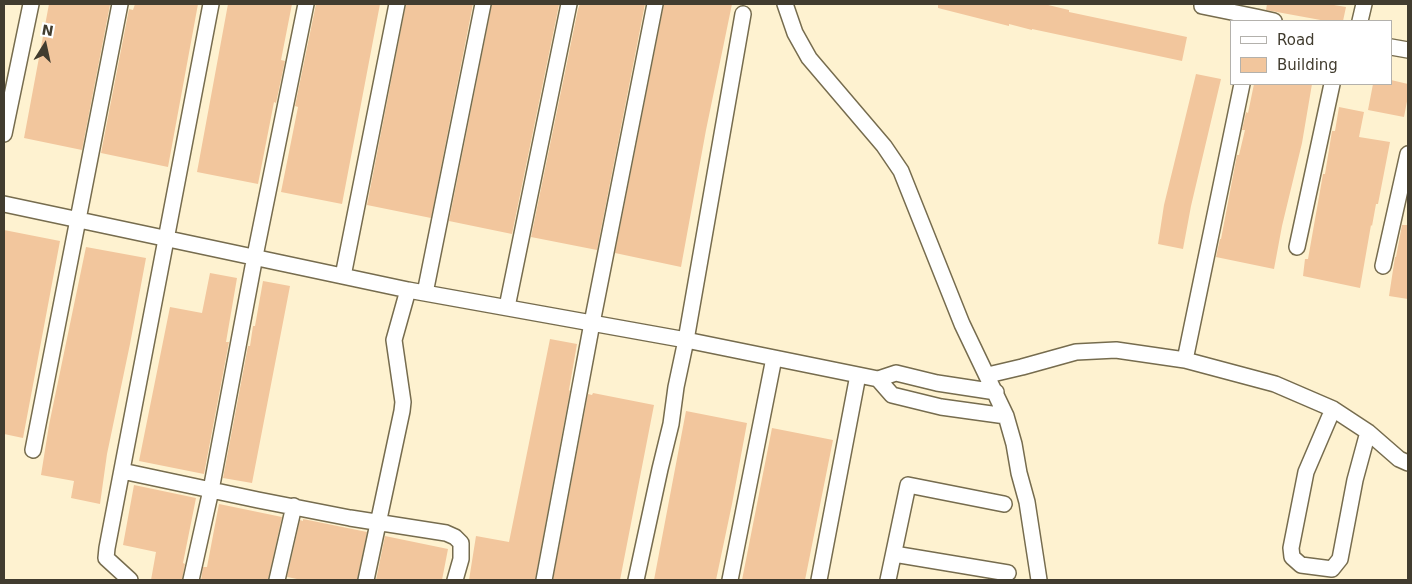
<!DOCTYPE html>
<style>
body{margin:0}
#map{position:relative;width:1412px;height:584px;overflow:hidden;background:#fef2d0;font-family:"DejaVu Sans",sans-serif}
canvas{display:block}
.frame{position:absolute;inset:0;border:5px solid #413c2f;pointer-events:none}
.legend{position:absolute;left:1230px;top:20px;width:162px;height:65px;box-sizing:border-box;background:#fff;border:1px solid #b3b1ac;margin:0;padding:6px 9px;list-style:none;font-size:15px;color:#413c2f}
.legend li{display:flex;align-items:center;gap:10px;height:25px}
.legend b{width:25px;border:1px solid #b3b1ac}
.north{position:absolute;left:20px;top:20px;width:50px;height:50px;-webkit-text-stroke:4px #fff;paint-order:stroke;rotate:10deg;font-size:14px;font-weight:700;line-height:20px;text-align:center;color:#413c2f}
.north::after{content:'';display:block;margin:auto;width:18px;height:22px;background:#413c2f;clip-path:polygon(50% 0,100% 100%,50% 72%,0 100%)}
</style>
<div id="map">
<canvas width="1412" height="584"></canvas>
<div class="frame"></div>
<ul class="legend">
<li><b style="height:6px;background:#fff"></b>Road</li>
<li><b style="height:14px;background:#f2c69d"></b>Building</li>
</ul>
<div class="north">N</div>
</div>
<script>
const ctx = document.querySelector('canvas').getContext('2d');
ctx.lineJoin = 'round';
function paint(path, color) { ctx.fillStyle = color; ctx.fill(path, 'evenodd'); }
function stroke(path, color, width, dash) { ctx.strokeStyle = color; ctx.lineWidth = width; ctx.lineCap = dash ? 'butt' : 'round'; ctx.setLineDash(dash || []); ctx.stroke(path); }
paint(new Path2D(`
 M 49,4 L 110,5 L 82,150 L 24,138 Z
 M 135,4 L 198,4 L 168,167 L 101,153 L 129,9 L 133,10 Z
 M 228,4 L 292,4 L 281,60 L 285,61 L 276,103 L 274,102 L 258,184 L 197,172 Z
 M 316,4 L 380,4 L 342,204 L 281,192 L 298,107 L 295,106 Z
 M 406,4 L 473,4 L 431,218 L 367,205 Z
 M 492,4 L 559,5 L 512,234 L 449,221 Z
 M 580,4 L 645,4 L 597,250 L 531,237 L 578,9 Z
 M 664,4 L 732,4 L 706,130 L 681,267 L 615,253 Z
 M 938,4 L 1044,4 L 1069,10 L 1069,12 L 1187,37 L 1182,61 L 1032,29 L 1032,30 L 1009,24 L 1009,26 L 938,8 Z
 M 1267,4 L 1328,4 L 1346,7 L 1343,21 L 1326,21 L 1266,10 Z
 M 1196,74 L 1221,79 L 1191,206 L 1183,249 L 1158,244 L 1164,205 Z
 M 1391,80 L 1408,84 L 1408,96 L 1404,117 L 1368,110 L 1373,84 L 1391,84 Z
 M 1254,84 L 1312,84 L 1302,143 L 1282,226 L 1274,269 L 1216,257 L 1220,239 L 1221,239 L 1237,155 L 1239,155 L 1245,130 L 1242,130 L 1246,112 L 1248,113 Z
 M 1339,107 L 1364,112 L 1359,137 L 1390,142 L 1378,204 L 1376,204 L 1372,226 L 1371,225 L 1360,288 L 1303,276 L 1305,259 L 1308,259 L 1323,174 L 1325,174 L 1332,131 L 1335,131 Z
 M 1402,225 L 1408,225 L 1408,299 L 1389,296 L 1395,257 L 1396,257 Z
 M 4,230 L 60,241 L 23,438 L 4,434 Z
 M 86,247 L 146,258 L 130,344 L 107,454 L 100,504 L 71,498 L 74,481 L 41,475 L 49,425 Z
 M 210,273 L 237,278 L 226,342 L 229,342 L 204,474 L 139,461 L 170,307 L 202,313 Z
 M 263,281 L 290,286 L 252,483 L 223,478 L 248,346 L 250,346 L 253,326 L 255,326 Z
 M 550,339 L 577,344 L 569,390 L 570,391 L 535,580 L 469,580 L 476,536 L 509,542 Z
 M 593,393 L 654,405 L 620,580 L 553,580 L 588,394 L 592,395 Z
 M 686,411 L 747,423 L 732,504 L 716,580 L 654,580 Z
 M 772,428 L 833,440 L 805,580 L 742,580 Z
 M 134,485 L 196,498 L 183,563 L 185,564 L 182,580 L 151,580 L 156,552 L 123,545 Z
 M 219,504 L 282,517 L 268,580 L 201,580 L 203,567 L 207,567 Z
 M 303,519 L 367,532 L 357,580 L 302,580 L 287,577 L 300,520 L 303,521 Z
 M 385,536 L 448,549 L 442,580 L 376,580 Z`), '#f2c69d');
const street = new Path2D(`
 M 785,4 L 795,33 L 809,58 L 884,146 L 901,171 L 962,324 L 1006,416 L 1014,444 L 1019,473 L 1027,502 L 1039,580
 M 1202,6 L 1256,17
 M 1255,21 L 1256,17 L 1274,21
 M 1360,21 L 1364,4
 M 1391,47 L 1408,50
 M 4,134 L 31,4
 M 4,204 L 408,290 L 686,340 L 878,379
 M 1297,247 L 1332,84
 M 1383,266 L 1408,154
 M 343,276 L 397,4
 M 425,293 L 483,4
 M 507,307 L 569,4
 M 1185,360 L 1242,84
 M 988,375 L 1022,367 L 1076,352 L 1116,350 L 1185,360 L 1275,384 L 1333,409 L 1368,432 L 1399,459 L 1408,463
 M 996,392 L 937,383 L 896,373 L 878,379 L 892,395 L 941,407 L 1006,416
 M 1333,409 L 1306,472 L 1291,548 L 1292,557 L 1301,565 L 1332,569 L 1340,559 L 1355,480 L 1368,432
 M 33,450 L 120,4
 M 122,471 L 258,500 L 350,518 L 446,533 L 455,537 L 461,543 L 461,559 L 455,580
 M 894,554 L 1008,573
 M 130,580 L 106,558 L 107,548 L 211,4
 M 191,580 L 211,490 L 255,256 L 306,4
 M 277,580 L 294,506
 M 366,580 L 402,411 L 403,402 L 394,340 L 408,290
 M 544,580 L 592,323 L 655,4
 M 636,580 L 660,469 L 671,424 L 676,387 L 686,340 L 743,14
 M 730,580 L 774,358
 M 819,580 L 858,375
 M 888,580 L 908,485 L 1004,504`);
stroke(street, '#766c4e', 18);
stroke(street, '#fff', 15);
</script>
